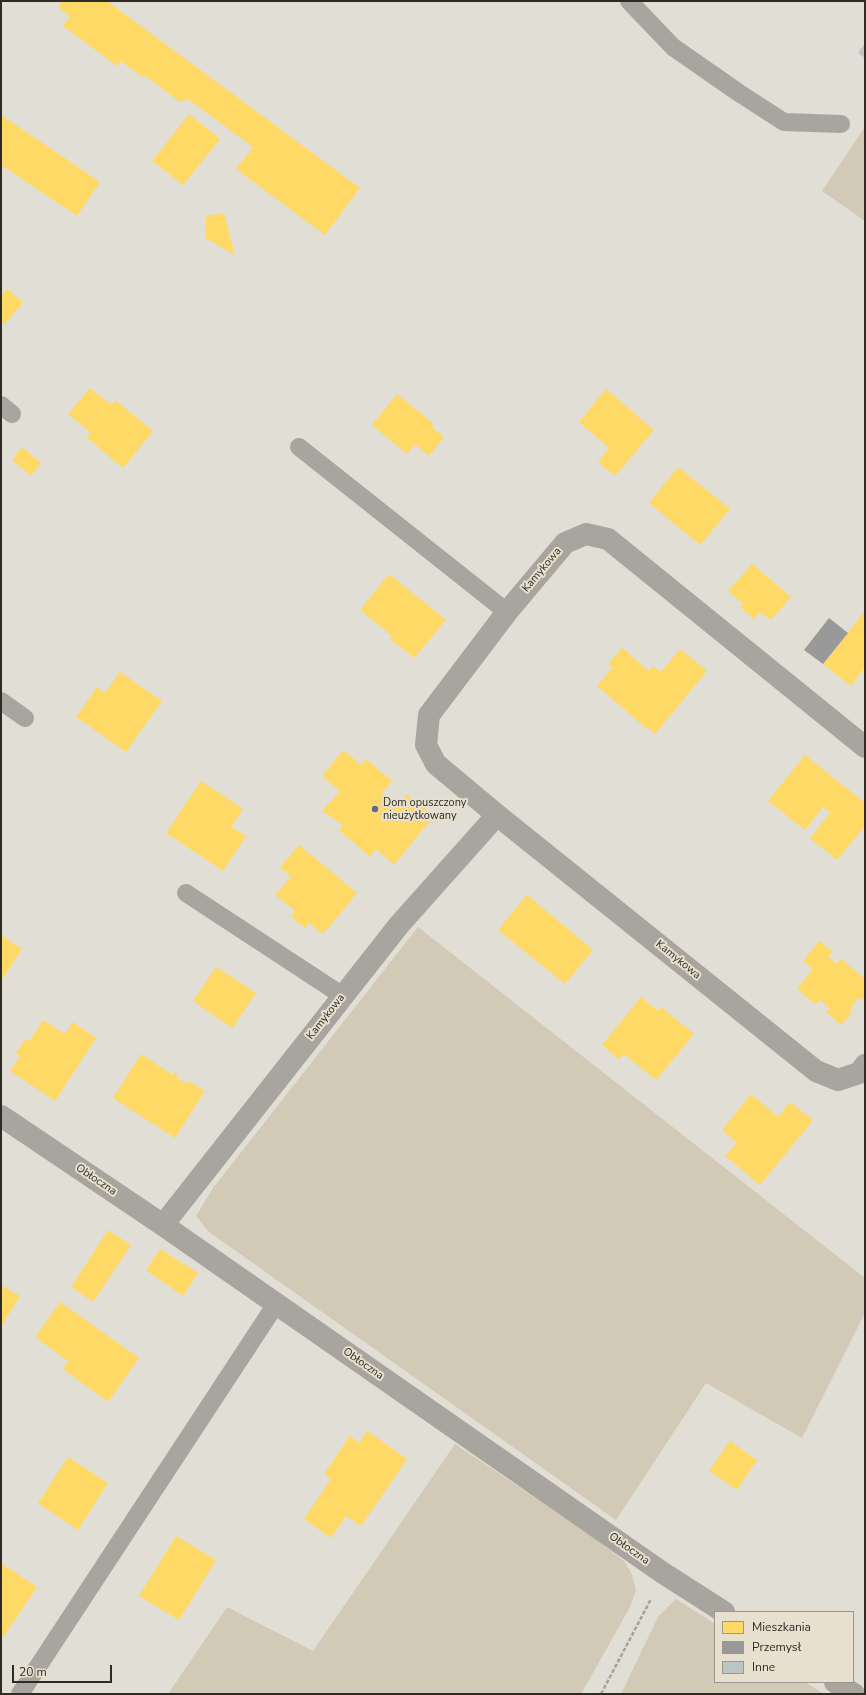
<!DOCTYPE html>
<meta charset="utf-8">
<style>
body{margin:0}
#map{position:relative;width:866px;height:1695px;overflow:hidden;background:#e1ded5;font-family:"Nunito Sans",sans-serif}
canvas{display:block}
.frame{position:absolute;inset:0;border:2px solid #2d2b24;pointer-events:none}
.legend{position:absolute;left:714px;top:1611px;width:140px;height:72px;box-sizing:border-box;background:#e7e0cf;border:1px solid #9d988b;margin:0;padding:5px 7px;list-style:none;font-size:12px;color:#2d2b24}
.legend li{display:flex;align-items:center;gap:8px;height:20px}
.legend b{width:20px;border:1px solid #9d988b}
.scale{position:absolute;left:12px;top:1665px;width:100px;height:18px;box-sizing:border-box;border:2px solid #2d2b24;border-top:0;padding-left:5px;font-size:12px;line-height:14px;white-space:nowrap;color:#2d2b24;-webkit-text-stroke:3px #e7e0cf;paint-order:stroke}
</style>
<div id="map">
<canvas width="866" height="1695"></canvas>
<div class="frame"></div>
<ul class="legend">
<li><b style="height:11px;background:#ffd966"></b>Mieszkania</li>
<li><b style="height:11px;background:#999"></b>Przemysł</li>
<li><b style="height:11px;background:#bdc4c4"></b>Inne</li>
</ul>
<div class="scale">20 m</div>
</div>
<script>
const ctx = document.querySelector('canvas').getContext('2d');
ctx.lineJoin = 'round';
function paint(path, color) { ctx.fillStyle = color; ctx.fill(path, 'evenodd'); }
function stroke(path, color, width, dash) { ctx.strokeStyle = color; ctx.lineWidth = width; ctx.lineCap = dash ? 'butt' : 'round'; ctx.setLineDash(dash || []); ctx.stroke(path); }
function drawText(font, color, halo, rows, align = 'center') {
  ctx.font = font + ' "Nunito Sans",sans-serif'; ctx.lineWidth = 4; ctx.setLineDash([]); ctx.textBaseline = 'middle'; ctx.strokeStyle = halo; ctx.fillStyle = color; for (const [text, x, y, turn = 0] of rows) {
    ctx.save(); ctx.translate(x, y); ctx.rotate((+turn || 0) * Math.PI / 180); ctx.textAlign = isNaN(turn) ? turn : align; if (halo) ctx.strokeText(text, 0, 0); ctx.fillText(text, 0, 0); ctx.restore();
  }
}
paint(new Path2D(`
 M 865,127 L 865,221 L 822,191 Z
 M 418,927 L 865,1278 L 865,1313 L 802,1438 L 706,1383 L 616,1520 L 209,1232 L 196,1216 L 213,1188 Z
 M 455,1444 L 592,1536 L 625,1562 L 632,1575 L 636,1590 L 629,1609 L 581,1694 L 168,1694 L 227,1607 L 313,1651 Z
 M 676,1599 L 715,1624 L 715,1682 L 805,1682 L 824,1694 L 621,1694 L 658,1617 Z`), '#d2cab6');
paint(new Path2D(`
 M 63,1 L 107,1 L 360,188 L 325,235 L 236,169 L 253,147 L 188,99 L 180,102 L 144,75 L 142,77 L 121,61 L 117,66 L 63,26 L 70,16 L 58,7 Z
 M 189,114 L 220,139 L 183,185 L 152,161 Z
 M 1,115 L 100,182 L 77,216 L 1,165 Z
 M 224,213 L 235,255 L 205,238 L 206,216 Z
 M 7,289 L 23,302 L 5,324 L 1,321 L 1,296 Z
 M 90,388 L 112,405 L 115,400 L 153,431 L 123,468 L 86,437 L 91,433 L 68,414 Z
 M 606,389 L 654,430 L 615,476 L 598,462 L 609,448 L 579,422 Z
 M 397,394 L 434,424 L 432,427 L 444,437 L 429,456 L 415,444 L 407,454 L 372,425 Z
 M 22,447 L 41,463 L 31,476 L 12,460 Z
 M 678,467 L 730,509 L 700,545 L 649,503 Z
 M 752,564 L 791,597 L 771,620 L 760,612 L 754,619 L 740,607 L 743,604 L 728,591 Z
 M 389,574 L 446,620 L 414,658 L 390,639 L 392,636 L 360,610 Z
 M 865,611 L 865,667 L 851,686 L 823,664 Z
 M 622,648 L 649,671 L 653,666 L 661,672 L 680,649 L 707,671 L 655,734 L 648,728 L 647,729 L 597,686 L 613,667 L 608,664 Z
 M 120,672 L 162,701 L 126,752 L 76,717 L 97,687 L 105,693 Z
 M 343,750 L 361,765 L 366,759 L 392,781 L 382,793 L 398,806 L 407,794 L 434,816 L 394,865 L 376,849 L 370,857 L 339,830 L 343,825 L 322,811 L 340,791 L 322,776 Z
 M 805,755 L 865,803 L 865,826 L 837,860 L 810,838 L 830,813 L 823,807 L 805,830 L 768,801 Z
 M 201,781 L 243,809 L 231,827 L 246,836 L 223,871 L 166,833 Z
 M 299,845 L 357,893 L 323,934 L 309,923 L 305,928 L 291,917 L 295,911 L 275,895 L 291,877 L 280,867 Z
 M 527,895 L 593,950 L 565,984 L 498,930 Z
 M 1,935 L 22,949 L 1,981 Z
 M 819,941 L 833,952 L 828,957 L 837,964 L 841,959 L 865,979 L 865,996 L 862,1000 L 859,997 L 850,1008 L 853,1011 L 841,1025 L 826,1012 L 829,1008 L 820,1000 L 816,1005 L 797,989 L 813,969 L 803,961 Z
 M 216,967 L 256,993 L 232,1028 L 193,1001 Z
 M 641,997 L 658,1011 L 661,1007 L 694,1034 L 656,1080 L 624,1054 L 619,1059 L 602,1045 Z
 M 43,1020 L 65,1034 L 73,1022 L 96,1038 L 55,1101 L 10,1071 L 20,1056 L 16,1053 L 25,1039 L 29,1042 Z
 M 141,1054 L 173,1075 L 175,1072 L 178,1074 L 176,1077 L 187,1084 L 189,1081 L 205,1091 L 175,1138 L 113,1098 Z
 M 751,1094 L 778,1117 L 790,1102 L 813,1120 L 760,1185 L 725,1156 L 737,1143 L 722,1130 Z
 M 108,1230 L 131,1245 L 93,1302 L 71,1287 Z
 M 160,1249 L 198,1273 L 183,1296 L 146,1270 Z
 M 1,1285 L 20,1296 L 1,1327 Z
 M 60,1302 L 139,1358 L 108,1402 L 63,1369 L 68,1361 L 35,1337 Z
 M 367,1431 L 407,1459 L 361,1526 L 346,1516 L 331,1538 L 304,1519 L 331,1479 L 324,1474 L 350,1436 L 359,1443 Z
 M 730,1441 L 757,1460 L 737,1490 L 709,1471 Z
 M 68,1457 L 108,1483 L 78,1530 L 38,1503 Z
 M 176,1536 L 216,1560 L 179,1620 L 139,1596 Z
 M 2,1564 L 37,1587 L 1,1640 L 1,1564 Z`), '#ffd966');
paint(new Path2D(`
 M 829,618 L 848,633 L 823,664 L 804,650 Z`), '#999');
paint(new Path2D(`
 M 865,43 L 865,58 L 858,53 Z`), '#bdc4c4');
stroke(new Path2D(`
 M 601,1694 L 651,1599`), '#a5a29d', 2.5, [4, 2]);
stroke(new Path2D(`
 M 629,1 L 673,47 L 739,93 L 784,122 L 841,124
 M 1,405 L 12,414
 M 299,447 L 507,612
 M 1,701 L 25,718
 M 186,893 L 343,996
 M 20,1694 L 276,1304`), '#a8a59e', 18);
stroke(new Path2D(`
 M 865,747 L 608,539 L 586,534 L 565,543 L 507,612 L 429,715 L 426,745 L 436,764 L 497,815 L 816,1071 L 838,1080 L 859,1073 L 865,1065
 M 1,1116 L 163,1225 L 663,1573 L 724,1612
 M 163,1225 L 399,925 L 497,815
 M 835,1682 L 854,1694`), '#a8a59e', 22);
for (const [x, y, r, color] of [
 [375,809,4,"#6c6a62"]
]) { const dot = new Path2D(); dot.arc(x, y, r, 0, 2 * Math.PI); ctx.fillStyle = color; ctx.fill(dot); stroke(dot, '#e7e0cf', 1.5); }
drawText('11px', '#2d2b24', '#e7e0cf', [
 ["Kamykowa",542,570,-50],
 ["Kamykowa",678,960,39],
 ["Kamykowa",326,1017,-52],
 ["Obłoczna",96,1180,34],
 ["Obłoczna",363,1364,35],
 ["Obłoczna",629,1549,35]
]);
drawText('11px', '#2d2b24', '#e7e0cf', [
 ["Dom opuszczony",383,803],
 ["nieużytkowany",383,816]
], 'left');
</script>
